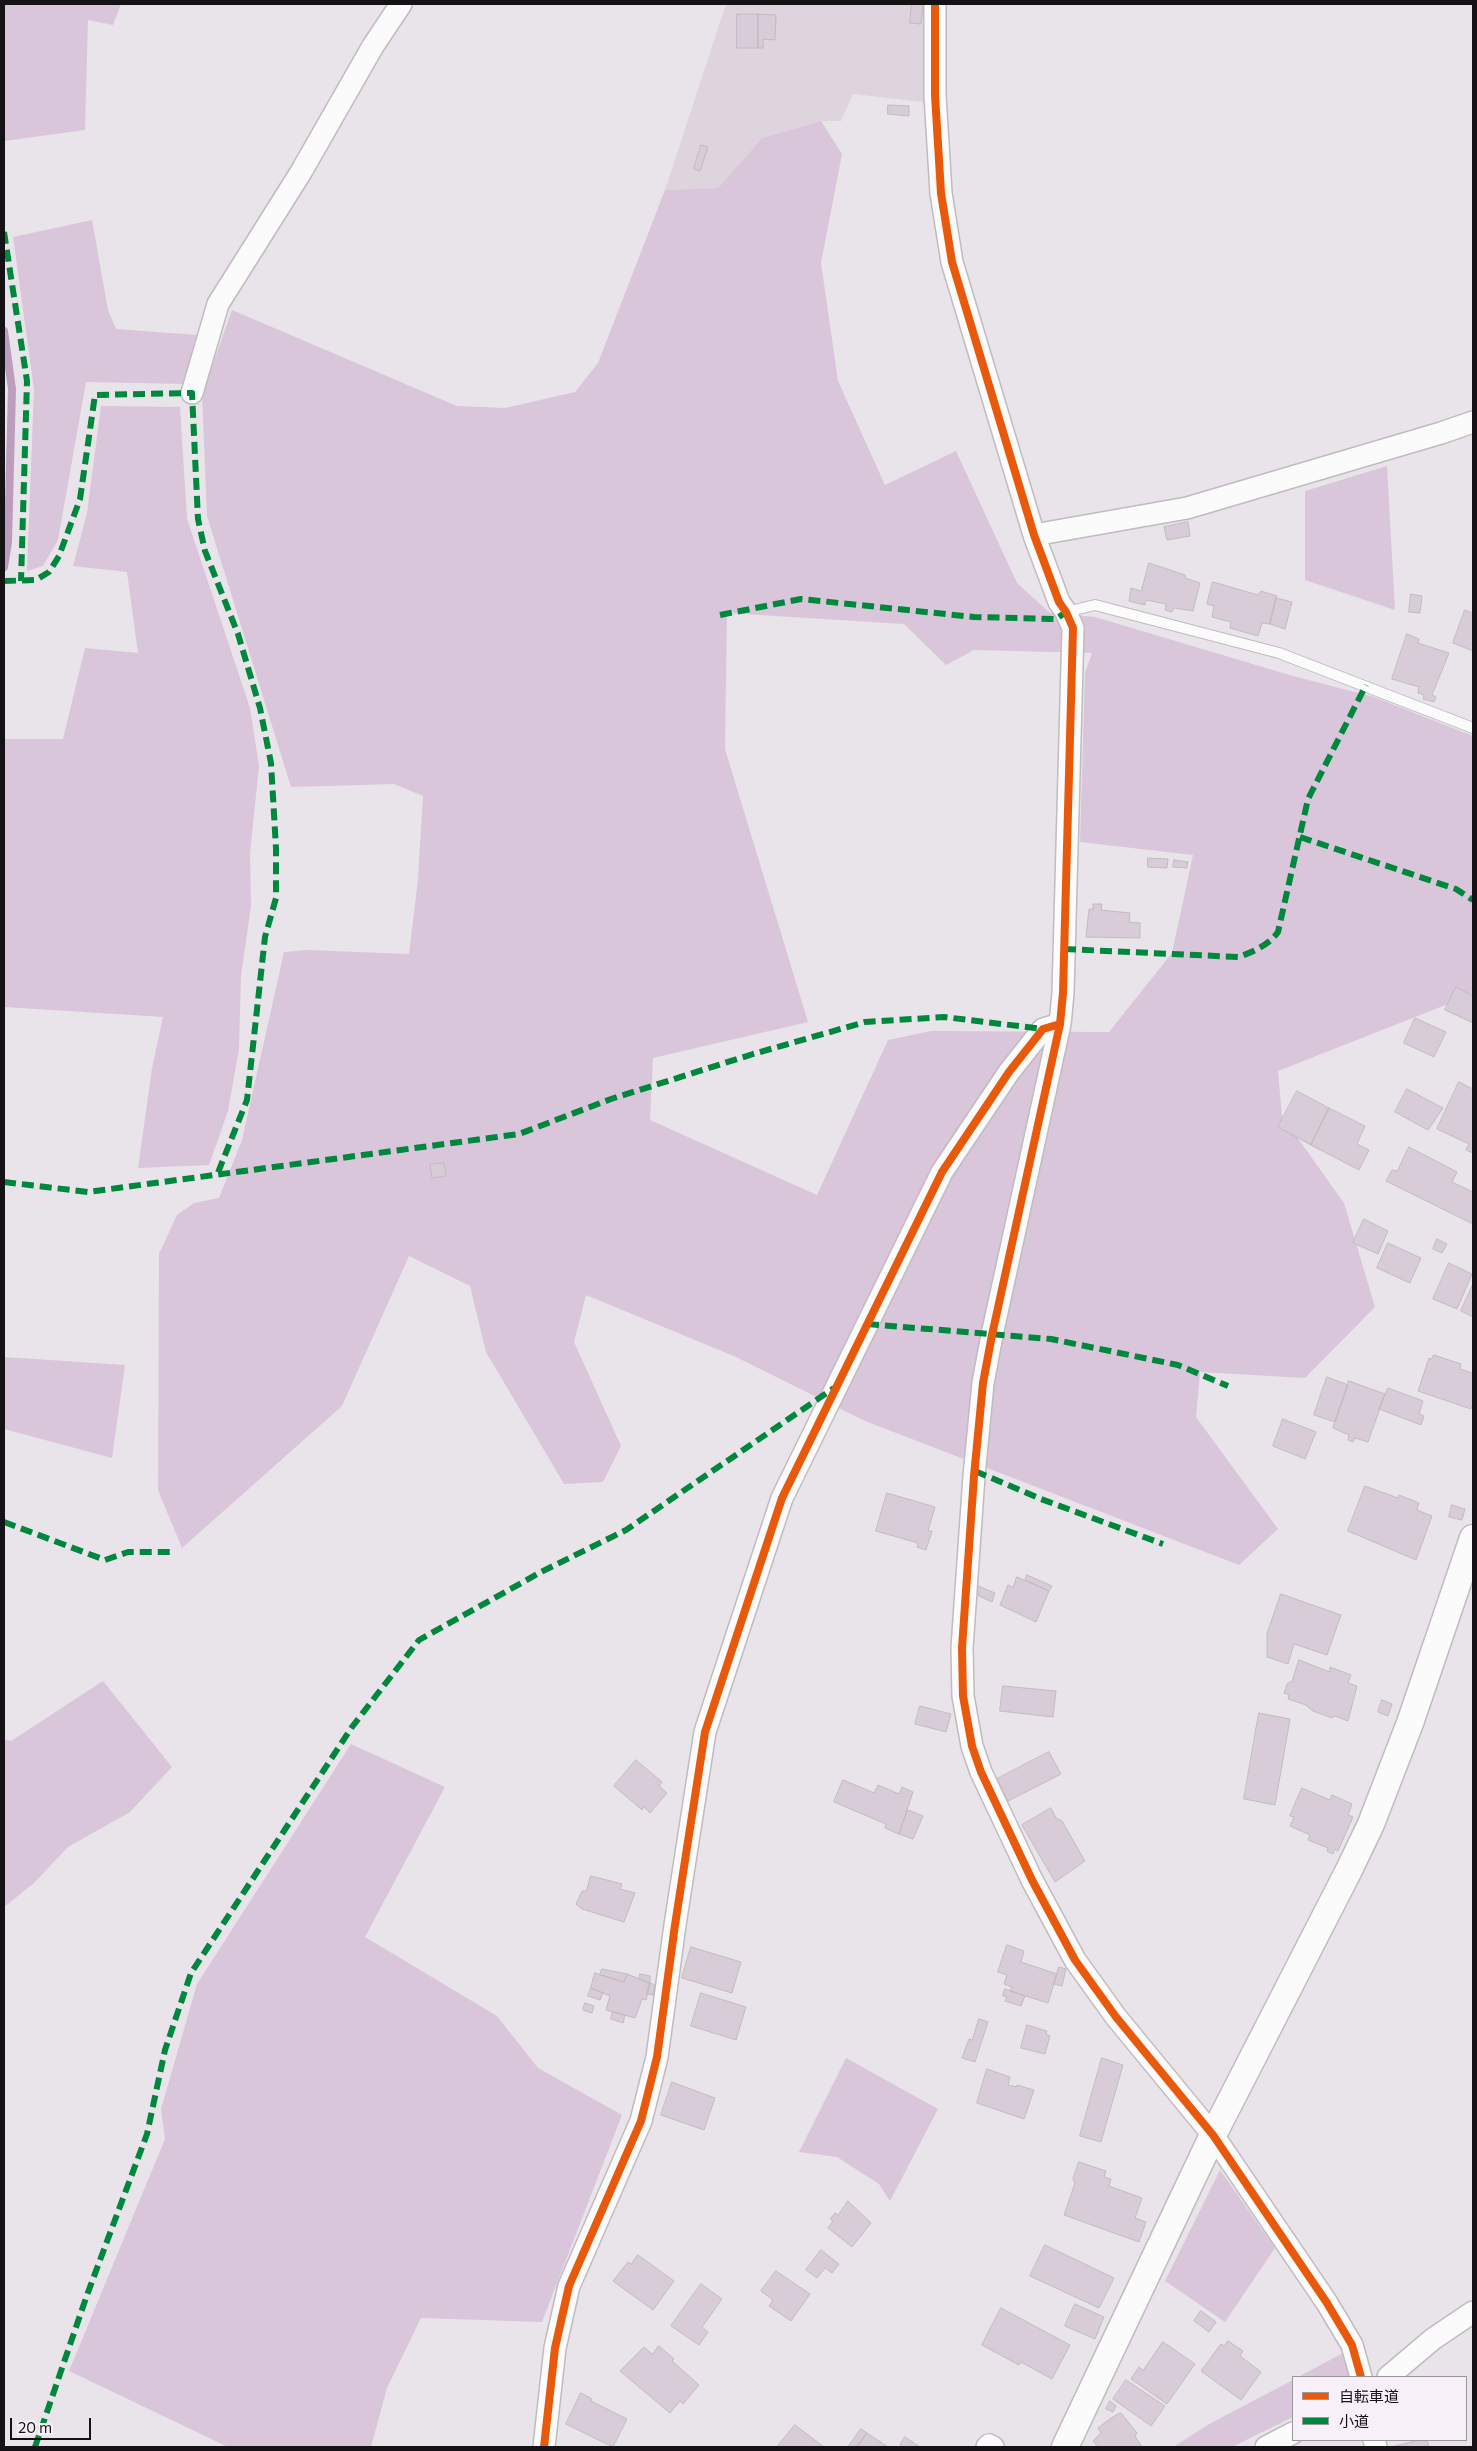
<!DOCTYPE html>
<meta charset="utf-8">
<style>
body{margin:0}
#map{position:relative;width:1477px;height:2451px;overflow:hidden;background:#e9e4e9;font-family:Commissioner,"Noto Sans JP",sans-serif}
canvas{display:block}
.frame{position:absolute;inset:0;border:5px solid #141214;pointer-events:none}
.legend{position:absolute;left:1292px;top:2376px;width:175px;height:65px;box-sizing:border-box;background:#f7f0f8;border:1px solid #9c979d;margin:0;padding:6px 9px;list-style:none;font-size:15px;color:#141214}
.legend li{display:flex;align-items:center;gap:10px;height:25px}
.legend b{width:25px;border:1px solid #9c979d}
.scale{position:absolute;left:10px;top:2418px;width:81px;height:22px;box-sizing:border-box;border:2px solid #141214;border-top:0;padding-left:6px;font-size:15px;line-height:18px;white-space:nowrap;color:#141214;-webkit-text-stroke:4px #f7f0f8;paint-order:stroke}
</style>
<div id="map">
<canvas width="1477" height="2451"></canvas>
<div class="frame"></div>
<ul class="legend">
<li><b style="height:6px;background:#e8590c"></b>自転車道</li>
<li><b style="height:6px;background:#00873e"></b>小道</li>
</ul>
<div class="scale">20 m</div>
</div>
<script>
const ctx = document.querySelector('canvas').getContext('2d');
ctx.lineJoin = 'round';
function paint(path, color) { ctx.fillStyle = color; ctx.fill(path, 'evenodd'); }
function stroke(path, color, width, dash) { ctx.strokeStyle = color; ctx.lineWidth = width; ctx.lineCap = dash ? 'butt' : 'round'; ctx.setLineDash(dash || []); ctx.stroke(path); }
paint(new Path2D(`
 M 726,4 L 928,4 L 923,102 L 853,94 L 841,121 L 821,121 L 762,138 L 718,188 L 665,190 Z`), '#ded4de');
paint(new Path2D(`
 M 4,4 L 121,4 L 113,25 L 88,20 L 85,130 L 4,141 Z
 M 821,121 L 842,154 L 821,263 L 838,381 L 885,485 L 956,451 L 1017,583 L 1050,613 L 1095,617 L 1293,676 L 1374,697 L 1473,736 L 1473,990 L 1471,995 L 1278,1071 L 1282,1116 L 1344,1203 L 1375,1307 L 1305,1378 L 1200,1372 L 1196,1417 L 1278,1529 L 1239,1565 L 865,1421 L 736,1357 L 586,1295 L 574,1342 L 621,1446 L 603,1482 L 564,1484 L 486,1352 L 470,1286 L 409,1256 L 342,1406 L 182,1548 L 158,1490 L 159,1254 L 177,1215 L 194,1203 L 219,1198 L 242,1140 L 284,952 L 308,950 L 409,954 L 418,879 L 423,796 L 394,784 L 291,787 L 207,516 L 202,394 L 232,310 L 457,406 L 505,408 L 575,392 L 598,363 L 665,190 L 718,188 L 762,138 ZM 727,613 L 904,624 L 946,665 L 974,650 L 1092,653 L 1085,673 L 1080,842 L 1193,855 L 1172,953 L 1109,1032 L 931,1031 L 888,1040 L 817,1195 L 650,1120 L 653,1058 L 808,1022 L 725,749 Z
 M 92,220 L 108,310 L 116,329 L 197,335 L 185,384 L 86,382 L 58,540 L 43,566 L 27,571 L 34,389 L 13,237 Z
 M 101,406 L 180,407 L 187,519 L 250,708 L 259,766 L 250,854 L 251,906 L 241,976 L 239,1049 L 228,1111 L 209,1165 L 138,1168 L 152,1068 L 163,1017 L 4,1007 L 4,739 L 63,739 L 85,648 L 138,653 L 127,572 L 73,566 L 87,513 Z
 M 1387,466 L 1395,610 L 1305,580 L 1305,491 Z
 M 4,1357 L 125,1365 L 112,1458 L 4,1429 Z
 M 103,1681 L 172,1767 L 130,1812 L 68,1847 L 34,1883 L 4,1907 L 4,1739 L 11,1741 Z
 M 351,1744 L 445,1787 L 365,1937 L 497,2016 L 538,2068 L 622,2115 L 542,2322 L 421,2318 L 387,2388 L 371,2447 L 228,2447 L 69,2371 L 165,2139 L 161,2109 L 197,1984 Z
 M 846,2058 L 938,2109 L 890,2201 L 879,2184 L 837,2157 L 799,2152 Z
 M 1220,2170 L 1275,2248 L 1225,2322 L 1165,2281 Z
 M 1343,2353 L 1349,2377 L 1298,2377 Z
 M 1293,2380 L 1293,2417 L 1232,2447 L 1173,2447 L 1211,2423 Z`), '#d9c6da');
stroke(new Path2D(`
 M 4,331 L 12,389 L 8,542 L 4,567`), '#bc9dbe', 8);
const building = new Path2D(`
 M 912,4 L 923,5 L 921,24 L 910,23 Z
 M 737,14 L 758,14 L 758,48 L 737,48 Z
 M 758,14 L 776,15 L 775,40 L 763,39 L 763,48 L 758,48 Z
 M 888,105 L 909,106 L 909,116 L 888,114 Z
 M 701,145 L 708,147 L 700,171 L 694,169 Z
 M 1188,522 L 1190,536 L 1167,540 L 1164,527 Z
 M 1149,563 L 1185,575 L 1185,578 L 1200,583 L 1193,611 L 1174,608 L 1172,612 L 1165,610 L 1166,604 L 1146,600 L 1145,605 L 1129,601 L 1131,588 L 1141,591 Z
 M 1213,582 L 1258,595 L 1261,591 L 1277,596 L 1270,624 L 1262,623 L 1258,636 L 1230,628 L 1231,622 L 1212,617 L 1214,606 L 1207,604 Z
 M 1411,594 L 1422,596 L 1420,613 L 1409,612 Z
 M 1276,598 L 1292,602 L 1285,629 L 1270,624 Z
 M 1465,610 L 1473,613 L 1473,651 L 1453,643 Z
 M 1407,634 L 1419,639 L 1418,643 L 1449,653 L 1432,695 L 1436,697 L 1434,702 L 1423,699 L 1424,695 L 1418,693 L 1419,687 L 1392,679 Z
 M 1148,858 L 1168,859 L 1167,868 L 1148,867 Z
 M 1174,860 L 1188,862 L 1187,868 L 1173,867 Z
 M 1093,904 L 1102,904 L 1101,910 L 1130,913 L 1129,922 L 1140,923 L 1140,938 L 1086,937 L 1089,909 L 1093,909 Z
 M 1456,987 L 1473,996 L 1473,1023 L 1445,1010 Z
 M 1415,1018 L 1446,1032 L 1434,1057 L 1404,1043 Z
 M 1459,1082 L 1473,1089 L 1473,1153 L 1466,1150 L 1469,1144 L 1437,1129 Z
 M 1407,1089 L 1443,1108 L 1428,1130 L 1395,1112 Z
 M 1297,1091 L 1329,1108 L 1311,1145 L 1278,1127 Z
 M 1329,1108 L 1365,1126 L 1357,1144 L 1369,1150 L 1359,1170 L 1311,1145 Z
 M 1409,1147 L 1457,1172 L 1452,1182 L 1473,1192 L 1473,1224 L 1386,1181 L 1392,1170 L 1397,1171 Z
 M 444,1163 L 446,1176 L 432,1178 L 430,1165 Z
 M 1364,1219 L 1388,1231 L 1378,1254 L 1353,1243 Z
 M 1437,1239 L 1447,1244 L 1442,1253 L 1433,1249 Z
 M 1388,1243 L 1421,1258 L 1410,1283 L 1377,1268 Z
 M 1449,1263 L 1472,1274 L 1457,1309 L 1433,1299 Z
 M 1473,1284 L 1473,1317 L 1461,1311 Z
 M 1434,1355 L 1461,1364 L 1460,1369 L 1473,1373 L 1473,1402 L 1471,1409 L 1418,1391 L 1429,1358 L 1431,1359 Z
 M 1327,1377 L 1348,1385 L 1335,1422 L 1314,1415 Z
 M 1349,1381 L 1385,1394 L 1368,1442 L 1355,1438 L 1353,1442 L 1348,1440 L 1349,1435 L 1333,1428 Z
 M 1388,1388 L 1423,1401 L 1419,1414 L 1424,1416 L 1421,1425 L 1379,1409 Z
 M 1283,1419 L 1316,1432 L 1305,1459 L 1273,1446 Z
 M 1365,1486 L 1398,1498 L 1399,1495 L 1419,1503 L 1417,1510 L 1432,1516 L 1416,1560 L 1348,1531 Z
 M 887,1493 L 935,1507 L 928,1531 L 932,1531 L 926,1550 L 917,1547 L 918,1543 L 876,1531 Z
 M 1452,1505 L 1465,1509 L 1462,1520 L 1449,1517 Z
 M 1027,1575 L 1052,1586 L 1049,1591 L 1025,1580 Z
 M 1017,1577 L 1049,1591 L 1036,1622 L 1000,1605 L 1008,1585 L 1013,1587 Z
 M 978,1586 L 995,1593 L 992,1602 L 979,1596 Z
 M 1281,1594 L 1341,1615 L 1327,1655 L 1294,1644 L 1288,1664 L 1267,1657 L 1267,1634 Z
 M 1299,1660 L 1330,1672 L 1330,1667 L 1351,1675 L 1348,1683 L 1357,1686 L 1348,1721 L 1335,1716 L 1332,1718 L 1313,1711 L 1306,1705 L 1288,1699 L 1289,1695 L 1284,1693 L 1287,1684 L 1292,1681 Z
 M 1003,1686 L 1056,1691 L 1053,1717 L 1000,1711 Z
 M 1382,1700 L 1392,1704 L 1388,1716 L 1378,1712 Z
 M 920,1706 L 951,1714 L 946,1732 L 915,1724 Z
 M 1259,1713 L 1290,1719 L 1275,1805 L 1244,1799 Z
 M 1049,1752 L 1061,1774 L 1008,1801 L 997,1779 Z
 M 636,1760 L 662,1782 L 659,1786 L 667,1793 L 650,1813 L 644,1807 L 642,1810 L 614,1786 Z
 M 843,1780 L 874,1793 L 878,1785 L 899,1794 L 902,1787 L 913,1792 L 899,1834 L 885,1828 L 886,1824 L 834,1802 Z
 M 1302,1788 L 1330,1800 L 1332,1795 L 1352,1804 L 1348,1815 L 1353,1817 L 1338,1851 L 1335,1849 L 1333,1854 L 1327,1851 L 1328,1848 L 1308,1840 L 1310,1835 L 1290,1826 L 1294,1817 L 1290,1816 Z
 M 1051,1808 L 1056,1818 L 1062,1821 L 1085,1861 L 1055,1882 L 1022,1825 Z
 M 908,1810 L 923,1816 L 913,1839 L 899,1834 Z
 M 591,1876 L 622,1884 L 620,1889 L 635,1893 L 624,1922 L 582,1909 L 576,1904 L 582,1891 L 586,1891 Z
 M 1007,1945 L 1024,1951 L 1021,1962 L 1057,1974 L 1048,2003 L 1010,1991 L 1012,1987 L 1004,1984 L 1007,1975 L 998,1972 Z
 M 691,1947 L 741,1962 L 732,1993 L 682,1978 Z
 M 1059,1967 L 1066,1969 L 1062,1986 L 1054,1984 Z
 M 602,1969 L 627,1974 L 624,1982 L 600,1975 Z
 M 595,1973 L 624,1982 L 627,1974 L 650,1983 L 646,2000 L 642,1999 L 635,2018 L 606,2010 L 610,1996 L 591,1988 Z
 M 640,1974 L 650,1976 L 650,1983 L 639,1979 Z
 M 650,1983 L 655,1985 L 653,1995 L 647,1994 Z
 M 591,1988 L 603,1993 L 600,2000 L 588,1996 Z
 M 1005,1989 L 1025,1996 L 1021,2006 L 1005,2001 L 1007,1997 L 1003,1996 Z
 M 701,1993 L 746,2007 L 736,2040 L 691,2026 Z
 M 585,2003 L 594,2006 L 592,2013 L 583,2010 Z
 M 613,2012 L 625,2015 L 623,2023 L 611,2019 Z
 M 979,2019 L 988,2022 L 975,2062 L 962,2058 L 969,2039 L 972,2040 Z
 M 1027,2025 L 1047,2031 L 1046,2034 L 1050,2036 L 1045,2054 L 1021,2048 Z
 M 1102,2058 L 1123,2065 L 1101,2142 L 1080,2136 Z
 M 987,2069 L 1010,2077 L 1008,2085 L 1017,2087 L 1017,2085 L 1034,2090 L 1024,2119 L 977,2103 Z
 M 672,2082 L 715,2098 L 704,2130 L 661,2115 Z
 M 1079,2162 L 1106,2171 L 1104,2177 L 1111,2179 L 1109,2186 L 1142,2198 L 1135,2218 L 1146,2222 L 1139,2242 L 1064,2215 L 1075,2183 L 1073,2179 Z
 M 848,2201 L 871,2223 L 852,2247 L 828,2228 L 833,2221 L 830,2219 L 835,2213 L 838,2215 Z
 M 1045,2245 L 1114,2278 L 1099,2308 L 1030,2276 Z
 M 821,2250 L 839,2264 L 832,2273 L 825,2268 L 817,2278 L 806,2270 Z
 M 638,2255 L 674,2281 L 653,2310 L 613,2281 L 628,2262 L 631,2264 Z
 M 776,2271 L 810,2294 L 791,2321 L 769,2306 L 773,2300 L 761,2291 Z
 M 701,2284 L 722,2299 L 702,2327 L 708,2332 L 699,2345 L 671,2326 Z
 M 1075,2304 L 1104,2317 L 1095,2339 L 1065,2326 Z
 M 1001,2308 L 1070,2345 L 1052,2379 L 1021,2362 L 1019,2365 L 982,2345 Z
 M 1201,2311 L 1216,2322 L 1209,2332 L 1194,2321 Z
 M 1228,2341 L 1243,2351 L 1240,2356 L 1261,2372 L 1241,2400 L 1201,2371 L 1221,2344 L 1224,2346 Z
 M 1163,2342 L 1195,2364 L 1167,2404 L 1131,2379 L 1139,2367 L 1143,2370 Z
 M 659,2346 L 674,2359 L 672,2361 L 699,2385 L 683,2404 L 680,2401 L 670,2413 L 620,2371 L 644,2347 L 652,2354 Z
 M 1126,2380 L 1165,2406 L 1151,2426 L 1113,2399 Z
 M 581,2393 L 592,2399 L 591,2401 L 627,2419 L 613,2447 L 566,2424 Z
 M 1110,2401 L 1116,2406 L 1113,2412 L 1106,2409 Z
 M 1121,2413 L 1137,2433 L 1135,2436 L 1142,2447 L 1098,2447 L 1093,2441 L 1101,2433 L 1098,2428 L 1111,2418 Z
 M 795,2425 L 824,2447 L 777,2447 Z
 M 861,2429 L 867,2433 L 857,2447 L 848,2447 Z
 M 867,2433 L 888,2447 L 857,2447 Z
 M 905,2437 L 920,2447 L 904,2447 L 900,2445 Z
 M 1420,2440 L 1427,2440 L 1429,2447 L 1391,2447 Z`);
paint(building, '#d7ccd7');
stroke(building, '#c0bcc0', 1);
const service = new Path2D(`
 M 1066,612 L 1095,605 L 1279,653 L 1473,728`);
const minor = new Path2D(`
 M 935,4 L 935,95 L 941,193 L 952,262 L 1034,535 L 1059,602 L 1066,612 L 1073,628 L 1063,993 L 1060,1024 L 992,1335 L 983,1383 L 974,1476 L 962,1648 L 963,1696 L 972,1746 L 981,1772 L 1032,1880 L 1075,1960 L 1116,2017 L 1213,2135 L 1327,2303 L 1352,2345 L 1361,2377
 M 192,393 L 218,304 L 301,172 L 373,46 L 401,4
 M 1034,535 L 1187,508 L 1441,433 L 1473,422
 M 1388,2377 L 1433,2339 L 1473,2312
 M 1374,2440 L 1376,2447
 M 544,2447 L 555,2348 L 569,2286 L 641,2121 L 657,2057 L 675,1925 L 705,1732 L 782,1498 L 942,1172 L 1009,1072 L 1043,1029 L 1060,1024
 M 987,2447 L 989,2445 L 993,2447
 M 1266,2447 L 1293,2433`);
const tertiary = new Path2D(`
 M 1065,2447 L 1213,2135 L 1349,1870 L 1371,1824 L 1410,1723 L 1473,1538`);
stroke(service, '#bfbbbf', 12);
stroke(minor, '#bfbbbf', 24);
stroke(tertiary, '#bfbbbf', 29);
stroke(service, '#fcfbfc', 10);
stroke(minor, '#fcfbfc', 21);
stroke(tertiary, '#fcfbfc', 26);
stroke(new Path2D(`
 M 4,232 L 27,381 L 21,581
 M 4,581 L 36,580 L 49,572 L 59,556 L 80,499 L 95,395 L 192,393 L 198,519 L 205,551 L 238,634 L 260,708 L 271,763 L 276,848 L 276,898 L 265,937 L 247,1100 L 217,1175
 M 720,615 L 801,599 L 974,617 L 1056,619 L 1066,612
 M 1300,837 L 1456,889 L 1473,900
 M 1064,949 L 1238,957 C 1253,952 1269,945 1278,932 L 1308,799 L 1366,685
 M 4,1182 L 88,1192 L 519,1134 L 611,1099 L 753,1054 L 865,1022 L 944,1017 L 1043,1029
 M 867,1324 L 1051,1339 L 1178,1365 L 1228,1386
 M 975,1471 L 1041,1499 L 1163,1544
 M 4,1522 L 105,1560 L 128,1552 L 173,1552
 M 35,2447 L 87,2295 L 147,2134 L 165,2050 L 191,1973 L 352,1727 L 419,1640 L 541,1572 L 626,1530 L 834,1388`), '#00873e', 6, [12, 6]);
stroke(new Path2D(`
 M 935,4 L 935,95 L 941,193 L 952,262 L 1034,535 L 1059,602 L 1066,612 L 1073,628 L 1063,993 L 1060,1024 L 992,1335 L 983,1383 L 974,1476 L 962,1648 L 963,1696 L 972,1746 L 981,1772 L 1032,1880 L 1075,1960 L 1116,2017 L 1213,2135 L 1327,2303 L 1352,2345 L 1361,2377
 M 544,2447 L 555,2348 L 569,2286 L 641,2121 L 657,2057 L 675,1925 L 705,1732 L 782,1498 L 942,1172 L 1009,1072 L 1043,1029 L 1060,1024`), '#e8590c', 8);
</script>
